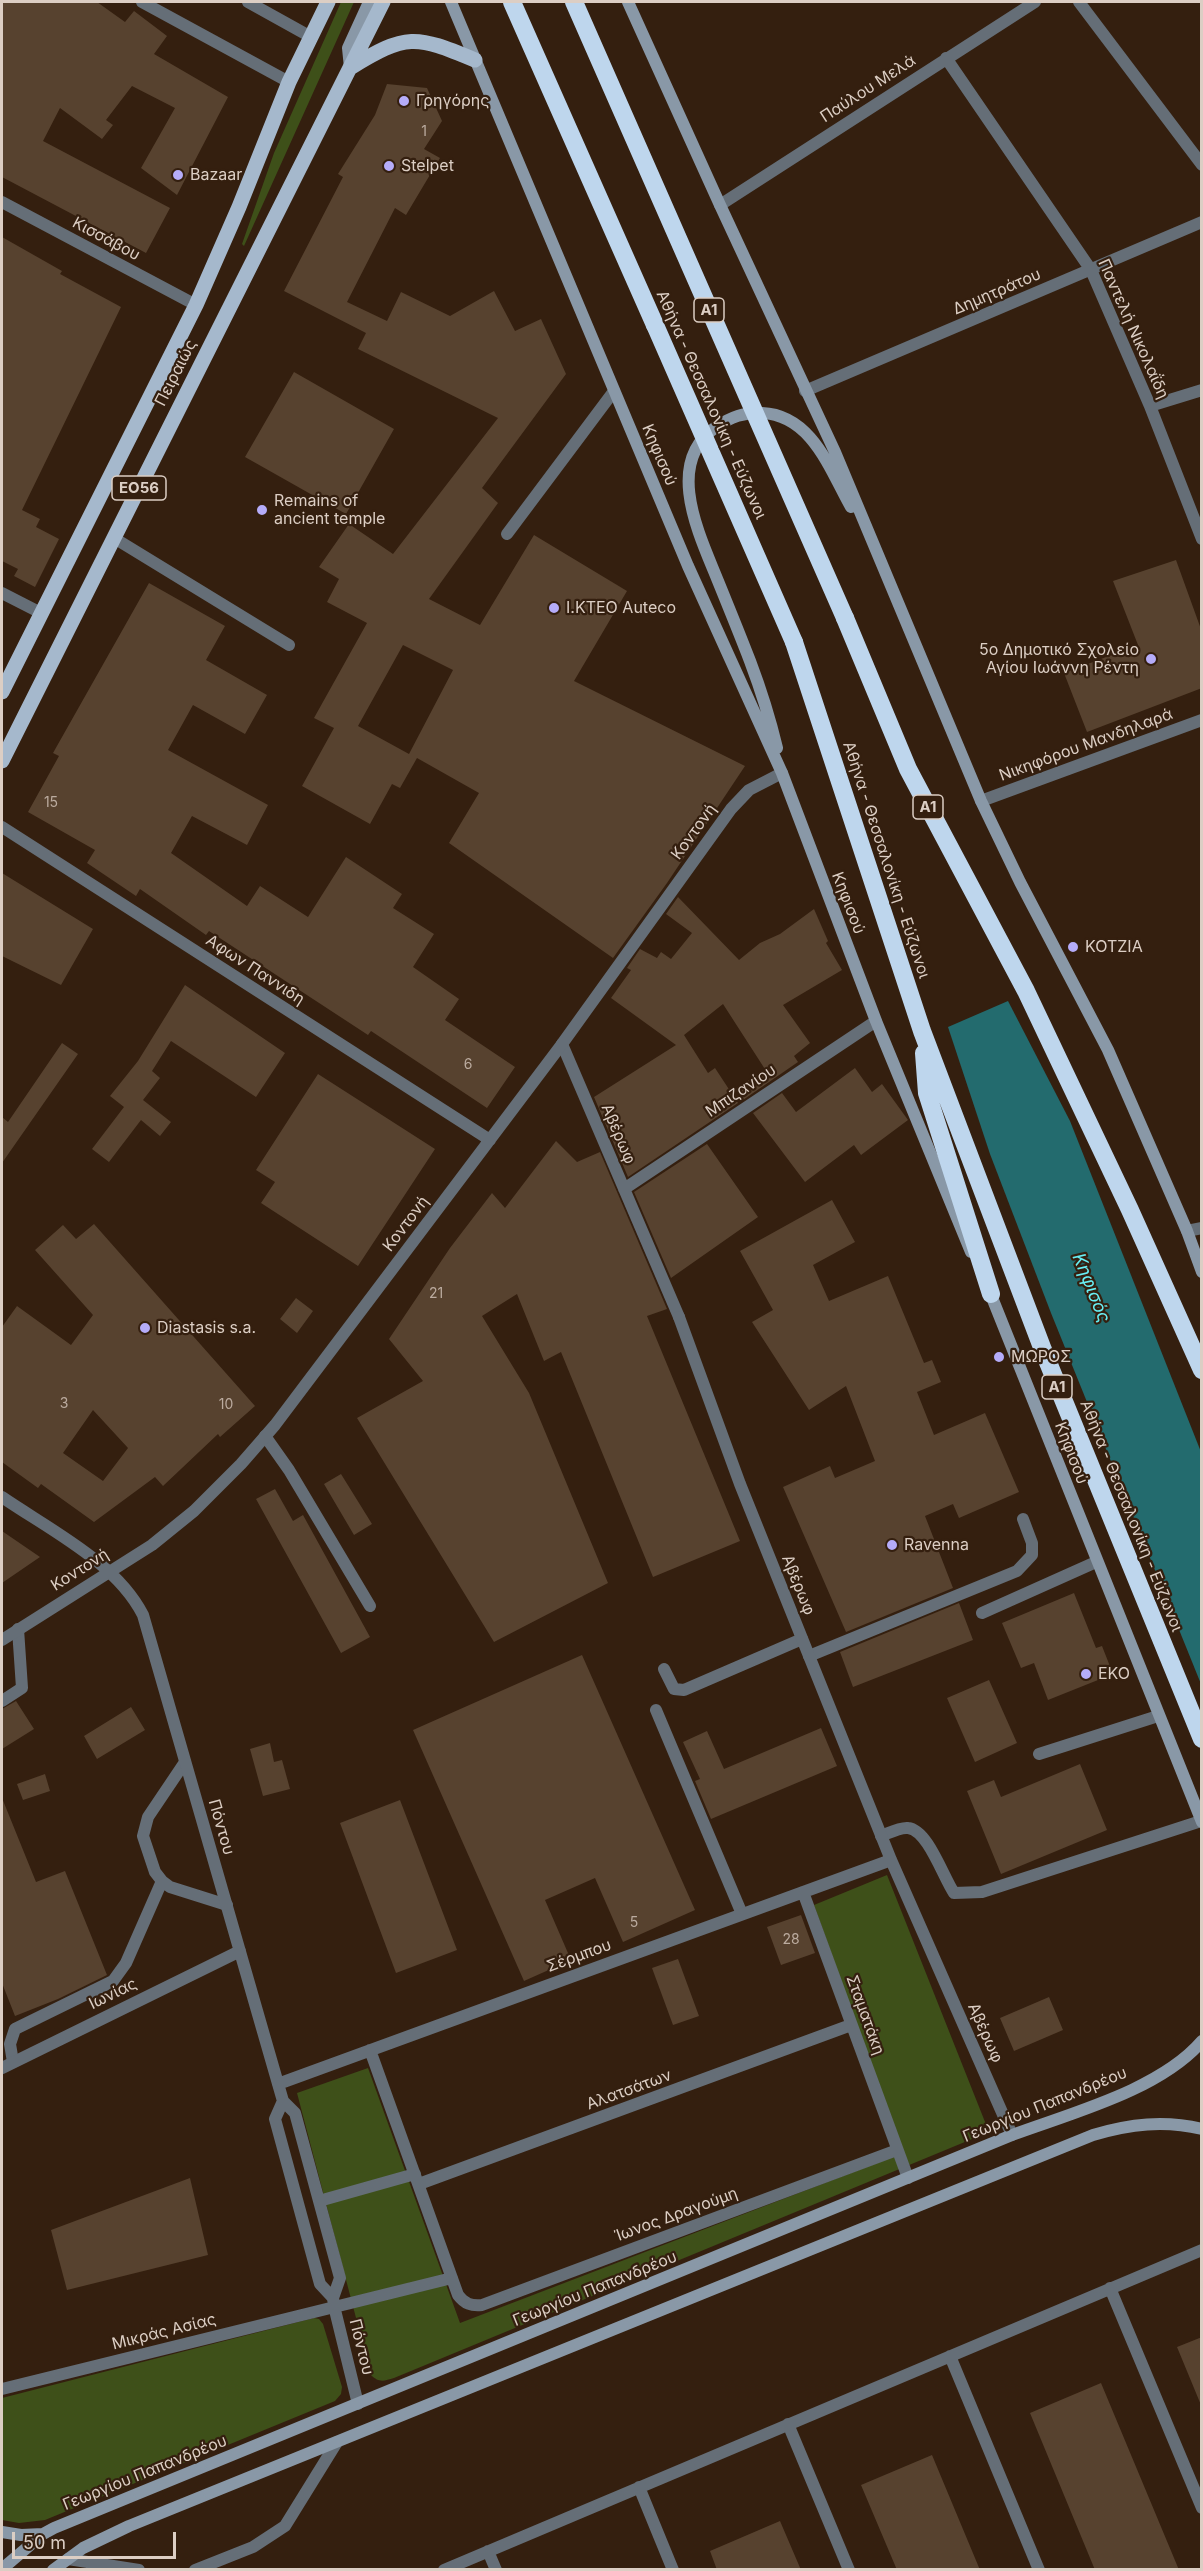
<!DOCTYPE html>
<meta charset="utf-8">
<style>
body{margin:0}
#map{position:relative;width:1203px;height:2571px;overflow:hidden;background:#341f0f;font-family:Inter,sans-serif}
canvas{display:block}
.frame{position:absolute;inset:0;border:3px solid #dccec4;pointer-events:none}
.scale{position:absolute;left:12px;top:2532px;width:164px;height:27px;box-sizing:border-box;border:3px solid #dccec4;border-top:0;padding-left:8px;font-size:18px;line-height:21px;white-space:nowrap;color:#dccec4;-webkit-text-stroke:4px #341f0f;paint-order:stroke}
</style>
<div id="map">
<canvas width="1203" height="2571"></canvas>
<div class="frame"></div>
<div class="scale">50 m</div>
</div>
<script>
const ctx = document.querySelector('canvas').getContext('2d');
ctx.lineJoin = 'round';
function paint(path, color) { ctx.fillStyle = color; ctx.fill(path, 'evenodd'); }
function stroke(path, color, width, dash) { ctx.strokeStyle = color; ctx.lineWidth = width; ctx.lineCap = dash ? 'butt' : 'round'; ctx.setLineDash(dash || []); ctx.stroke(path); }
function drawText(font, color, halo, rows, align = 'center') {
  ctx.font = font + ' Inter,sans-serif'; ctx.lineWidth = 4.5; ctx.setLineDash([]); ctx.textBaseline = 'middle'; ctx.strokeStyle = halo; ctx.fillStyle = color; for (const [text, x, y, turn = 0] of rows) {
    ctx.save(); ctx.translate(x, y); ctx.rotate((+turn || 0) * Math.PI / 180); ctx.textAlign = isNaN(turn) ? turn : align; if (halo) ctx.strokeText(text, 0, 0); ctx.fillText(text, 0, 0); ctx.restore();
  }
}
paint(new Path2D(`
 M 341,2 L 354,2 L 244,246 L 242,244 L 274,153 Z
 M 887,1875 L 989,2132 L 394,2378 C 384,2381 379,2383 371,2375 L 297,2093 L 368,2068 L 460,2323 L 903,2153 L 814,1905 Z
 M 314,2318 L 319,2319 L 323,2324 L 342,2387 L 341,2394 L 335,2401 L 45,2520 L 19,2523 L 2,2520 L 2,2398 Z`), '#3e5019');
paint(new Path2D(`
 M 1008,1001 L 1070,1121 L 1201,1452 L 1201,1684 L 1051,1313 L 990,1154 L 948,1027 Z`), '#236b6e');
paint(new Path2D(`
 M 2,2 L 97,2 L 125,22 L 134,11 L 167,36 L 154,54 L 228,97 L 177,195 L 141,168 L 175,108 L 132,86 L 106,120 L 113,125 L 102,139 L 60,108 L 43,141 L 170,208 L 146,253 L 2,177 Z
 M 387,84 L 427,88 L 442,121 L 424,149 L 440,158 L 406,215 L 395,208 L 347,302 L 387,321 L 401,292 L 450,316 L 494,291 L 515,331 L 541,319 L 566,374 L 482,488 L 498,503 L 429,599 L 480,625 L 534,535 L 627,591 L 574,681 L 745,766 L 667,883 L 613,958 L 449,843 L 479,793 L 417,758 L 400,788 L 392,784 L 370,824 L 302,786 L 334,728 L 314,718 L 367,623 L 327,602 L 339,579 L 319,567 L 349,524 L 393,554 L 498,418 L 358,349 L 366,333 L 284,291 L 343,177 L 338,174 L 375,115 ZM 403,645 L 453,670 L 409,754 L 358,726 Z
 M 2,237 L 62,271 L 60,274 L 121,307 L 22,510 L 40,519 L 36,527 L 59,539 L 35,587 L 14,576 L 18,569 L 2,561 Z
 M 294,372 L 394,429 L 346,514 L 245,457 Z
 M 1176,560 L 1202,632 L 1202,688 L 1087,732 L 1064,673 L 1138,645 L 1113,581 Z
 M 149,583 L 225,626 L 206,660 L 267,695 L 245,734 L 193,705 L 168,750 L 268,805 L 247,845 L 192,816 L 171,853 L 247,906 L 260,886 L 308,917 L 346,857 L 402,894 L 393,908 L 434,934 L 413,967 L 459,999 L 445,1020 L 515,1067 L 487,1108 L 371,1031 L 368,1035 L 209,931 L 206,935 L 140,889 L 136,896 L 87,863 L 95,850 L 28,812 L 59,756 L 53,753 Z
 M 2,873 L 93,929 L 61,985 L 2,956 Z
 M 678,897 L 739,960 L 760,943 L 780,934 L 814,909 L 828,941 L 826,943 L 842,970 L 783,1005 L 810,1043 L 794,1056 L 798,1062 L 743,1100 L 735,1089 L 765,1070 L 770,1077 L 723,1004 L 684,1035 L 708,1073 L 715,1068 L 738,1103 L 628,1177 L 594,1097 L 676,1045 L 611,998 L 631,970 L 627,968 L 640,949 L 657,958 L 661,952 L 671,959 L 692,933 L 666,914 Z
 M 185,985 L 285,1053 L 256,1097 L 171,1041 L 152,1071 L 160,1078 L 143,1100 L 171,1122 L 160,1136 L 141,1120 L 109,1162 L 92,1149 L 124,1107 L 110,1096 L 138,1061 Z
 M 62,1043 L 78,1054 L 2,1163 L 2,1117 L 8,1122 Z
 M 855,1068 L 872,1092 L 882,1084 L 908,1120 L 861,1155 L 854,1145 L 805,1182 L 753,1113 L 782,1093 L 796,1112 Z
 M 318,1074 L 435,1149 L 358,1266 L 261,1203 L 275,1182 L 256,1170 Z
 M 556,1141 L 577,1162 L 600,1152 L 667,1309 L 647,1316 L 740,1541 L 653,1577 L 561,1352 L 544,1361 L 517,1294 L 482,1316 L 529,1393 L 608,1583 L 494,1642 L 357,1418 L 423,1381 L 389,1339 L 450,1248 L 492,1193 L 505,1208 Z
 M 707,1144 L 758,1217 L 671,1278 L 634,1192 Z
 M 832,1200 L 855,1242 L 813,1265 L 829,1301 L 888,1276 L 924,1363 L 932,1360 L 941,1382 L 917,1392 L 934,1435 L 985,1413 L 1019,1492 L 959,1518 L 953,1504 L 925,1516 L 953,1588 L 846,1632 L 783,1487 L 830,1466 L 835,1478 L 875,1461 L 846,1386 L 809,1410 L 752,1322 L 773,1310 L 740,1251 Z
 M 94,1224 L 255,1406 L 220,1437 L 218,1434 L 163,1486 L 155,1477 L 94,1522 L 41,1484 L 38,1488 L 2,1462 L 2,1327 L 17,1306 L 71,1345 L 93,1315 L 35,1250 L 63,1225 L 76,1239 ZM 93,1410 L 128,1448 L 103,1481 L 63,1453 Z
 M 296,1298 L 313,1311 L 297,1333 L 280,1319 Z
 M 341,1474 L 372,1524 L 354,1535 L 324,1484 Z
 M 275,1489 L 293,1521 L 303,1515 L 370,1637 L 341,1653 L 256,1499 Z
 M 2,1531 L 40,1557 L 2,1583 Z
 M 1074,1593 L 1096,1648 L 1102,1646 L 1113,1674 L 1048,1700 L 1034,1663 L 1021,1668 L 1002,1623 Z
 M 959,1603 L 973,1640 L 853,1687 L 840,1652 Z
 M 582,1655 L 695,1910 L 623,1942 L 595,1878 L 545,1900 L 571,1960 L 524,1981 L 413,1730 Z
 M 989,1680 L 1017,1743 L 975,1762 L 947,1698 Z
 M 16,1701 L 34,1729 L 2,1749 L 2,1709 Z
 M 131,1707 L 145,1730 L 97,1759 L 84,1736 Z
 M 821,1728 L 837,1766 L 711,1819 L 695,1781 L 700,1779 L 683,1742 L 707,1731 L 724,1769 Z
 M 270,1743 L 274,1762 L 282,1760 L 290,1789 L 263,1796 L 250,1749 Z
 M 1080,1764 L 1107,1830 L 1001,1874 L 967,1791 L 994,1780 L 1001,1797 Z
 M 45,1774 L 50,1791 L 23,1800 L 17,1784 Z
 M 2,1798 L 36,1882 L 65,1871 L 107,1975 L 58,1999 L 15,2016 L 2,1983 Z
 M 400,1800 L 457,1950 L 396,1973 L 340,1823 Z
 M 801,1915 L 815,1953 L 781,1965 L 767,1927 Z
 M 678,1959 L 699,2016 L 673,2025 L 652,1968 Z
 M 1049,1997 L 1063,2030 L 1014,2051 L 1000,2018 Z
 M 190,2178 L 208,2255 L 67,2290 L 51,2230 Z
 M 1202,2337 L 1202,2405 L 1201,2405 L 1177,2347 Z
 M 1101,2383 L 1179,2570 L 1095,2570 L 1030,2413 Z
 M 932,2455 L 980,2570 L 897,2570 L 861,2485 Z
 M 780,2521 L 801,2570 L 717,2570 L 710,2551 Z`), '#57422f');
stroke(new Path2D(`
 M 142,2 L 289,82
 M 248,2 L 311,37
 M 507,534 L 614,391
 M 114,538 L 289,645
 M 562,1044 L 679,1317
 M 624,1189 L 876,1021
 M 265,1436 L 289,1470 L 370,1606
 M 982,1613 L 1096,1562
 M 809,1656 L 1017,1571 L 1032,1555 L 1032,1543 L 1023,1519
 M 664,1669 L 674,1689 L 684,1690 L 802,1639
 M 2,1701 L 22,1688 L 18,1629
 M 656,1710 L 742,1914
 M 1039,1754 L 1158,1716
 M 185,1762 L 148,1817 L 143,1836 L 155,1872 L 162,1881 L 170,1887 L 227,1905
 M 881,1836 C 889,1833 900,1827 908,1828 C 928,1830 943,1877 954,1893 L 982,1892 L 1201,1821
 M 13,2062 L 10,2044 L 15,2029 L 113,1981 L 126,1963 L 162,1881
 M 1110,2288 L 1202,2508
 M 950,2356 L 1039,2570
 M 788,2424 L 849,2570
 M 639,2487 L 673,2570
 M 488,2551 L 496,2570
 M 68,2559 L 139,2570
 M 195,2570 L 253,2547 L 285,2526 L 337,2442
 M 444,2570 L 1202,2250`), '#656e77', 12);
stroke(new Path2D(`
 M 1079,2 L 1202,165
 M 946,58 L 1091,270 L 1150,406 L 1202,539
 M 2,202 L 196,305
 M 720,205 L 1035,2
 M 805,391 L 1202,222
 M 1150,406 L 1202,390
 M 2,593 L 41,613
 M 981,801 L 1202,720
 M 2,827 L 490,1140
 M 1187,1231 L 1202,1228
 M 679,1317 L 740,1484 L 891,1860 L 1012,2135
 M 2,1497 C 50,1530 116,1562 143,1615 L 283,2101 L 295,2113 L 340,2278 L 333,2298 L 334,2306 L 358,2404
 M 2,1640 L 152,1545 L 194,1511 L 241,1464 L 275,1425 L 562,1044 L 731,809 L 749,790 L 782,773
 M 803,1892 L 908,2178
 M 370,2050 L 458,2295 C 465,2304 471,2306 482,2305 L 897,2150
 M 2,2068 L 240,1951
 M 278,2084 L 891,1860
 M 283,2101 L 275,2119 L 320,2284 L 333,2298
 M 419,2184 L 851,2025
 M 319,2201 L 415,2174
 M 2,2389 L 452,2278`), '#656e77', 12);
stroke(new Path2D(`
 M 451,2 L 688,566 L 782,773 L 876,1021 L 971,1252
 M 628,2 L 720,205 L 835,452 L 981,801 L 1020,882 L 1108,1050 L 1187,1231 L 1202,1272
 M 350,68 L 348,48 L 369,2
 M 777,748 C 770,719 761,690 750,661 C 740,635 729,608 718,581 C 700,536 663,463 716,427 C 731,417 744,412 762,413 C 812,415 830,470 851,507
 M 989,1290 L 1202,1822
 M 2,2532 L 21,2535 L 43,2534
 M 2,2569 L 43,2534 L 54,2528 L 1012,2135 C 1071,2113 1160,2090 1202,2041
 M 53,2570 L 83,2548 L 129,2526 L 1093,2135 C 1130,2124 1164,2120 1202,2129`), '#8998a7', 12);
stroke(new Path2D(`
 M 350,68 C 407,33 415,35 475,60
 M 2,692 L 196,305 L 239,207 L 289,82 L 328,2
 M 2,761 L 383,2`), '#a5b8cc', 15);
stroke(new Path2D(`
 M 512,2 L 655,325
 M 845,618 L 908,769 L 1026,991 L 1130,1210 L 1202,1370
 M 794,642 L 922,1031 L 1043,1350 L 1202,1739
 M 924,1053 L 927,1093 L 991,1294`), '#bed6ed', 18);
stroke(new Path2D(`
 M 574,2 L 845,618
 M 655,325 L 794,642`), '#bed6ed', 18);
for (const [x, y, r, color] of [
 [404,101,6,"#b5acf9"],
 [389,166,6,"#b5acf9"],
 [178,175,6,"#b5acf9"],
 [262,510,6,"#b5acf9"],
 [554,608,6,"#b5acf9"],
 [1151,659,6,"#b5acf9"],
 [1073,947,6,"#b5acf9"],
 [145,1328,6,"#b5acf9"],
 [999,1357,6,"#b5acf9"],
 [892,1545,6,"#b5acf9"],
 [1086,1674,6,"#b5acf9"]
]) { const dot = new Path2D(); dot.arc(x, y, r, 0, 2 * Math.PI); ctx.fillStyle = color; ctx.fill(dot); stroke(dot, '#341f0f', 2); }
drawText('14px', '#bbab9f', null, [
 ["1",424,132],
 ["15",51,803],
 ["6",468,1065],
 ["21",436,1294],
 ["3",64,1404],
 ["10",226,1405],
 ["5",634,1923],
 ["28",791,1940]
]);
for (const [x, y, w] of [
 [709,310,30],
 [139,488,54],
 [928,807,30],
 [1057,1387,30]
]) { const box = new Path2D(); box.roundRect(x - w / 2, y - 12, w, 24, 4.5); ctx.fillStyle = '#341f0f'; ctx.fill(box); stroke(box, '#dccec4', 1.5); }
drawText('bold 15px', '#dccec4', null, [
 ["Α1",709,310],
 ["ΕΟ56",139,488],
 ["Α1",928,807],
 ["Α1",1057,1387]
]);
drawText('16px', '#dccec4', '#341f0f', [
 ["Παύλου Μελά",868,89,-33],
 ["Κισσάβου",106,239,28],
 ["Δημητράτου",997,292,-23],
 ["Παντελή Νικολαΐδη",1133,329,66],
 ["Πειραιώς",176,373,-63],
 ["Αθήνα - Θεσσαλονίκη - Εύζωνοι",711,405,66],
 ["Κηφισού",659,455,67],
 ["Νικηφόρου Μανδηλαρά",1086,745,-20],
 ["Κοντονή",694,832,-54],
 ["Αθήνα - Θεσσαλονίκη - Εύζωνοι",886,860,72],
 ["Κηφισού",848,903,69],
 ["Αφων Παννιδη",255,970,33],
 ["Μπιζανίου",741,1091,-34],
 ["Αβέρωφ",618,1134,67],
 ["Κοντονή",406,1224,-53],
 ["Κηφισού",1071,1453,69],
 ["Αθήνα - Θεσσαλονίκη - Εύζωνοι",1131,1516,68],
 ["Κοντονή",80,1570,-32],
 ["Αβέρωφ",798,1585,68],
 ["Πόντου",221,1827,74],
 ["Σέρμπου",579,1956,-20],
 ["Ιωνίας",113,1994,-26],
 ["Σταματάκη",865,2015,70],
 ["Αβέρωφ",985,2033,66],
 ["Αλατσάτων",629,2090,-20],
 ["Γεωργίου Παπανδρέου",1045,2105,-22],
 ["Ίωνος Δραγούμη",676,2215,-20],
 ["Γεωργίου Παπανδρέου",595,2289,-22],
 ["Μικράς Ασίας",164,2332,-14],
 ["Πόντου",361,2347,76],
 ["Γεωργίου Παπανδρέου",145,2473,-22]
]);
drawText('16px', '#dccec4', '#341f0f', [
 ["Γρηγόρης",416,101],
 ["Stelpet",401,166],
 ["Bazaar",190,175],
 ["Remains of",274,501],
 ["ancient temple",274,519],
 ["Ι.ΚΤΕΟ Auteco",566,608],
 ["5ο Δημοτικό Σχολείο",1139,650,"right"],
 ["Αγίου Ιωάννη Ρέντη",1139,668,"right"],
 ["ΚΟΤΖΙΑ",1085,947],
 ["Diastasis s.a.",157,1328],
 ["ΜΩΡΟΣ",1011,1357],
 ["Ravenna",904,1545],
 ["EKO",1098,1674]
], 'left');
drawText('italic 18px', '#68eff4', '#341f0f', [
 ["Κηφισός",1091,1288,68]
]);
</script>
